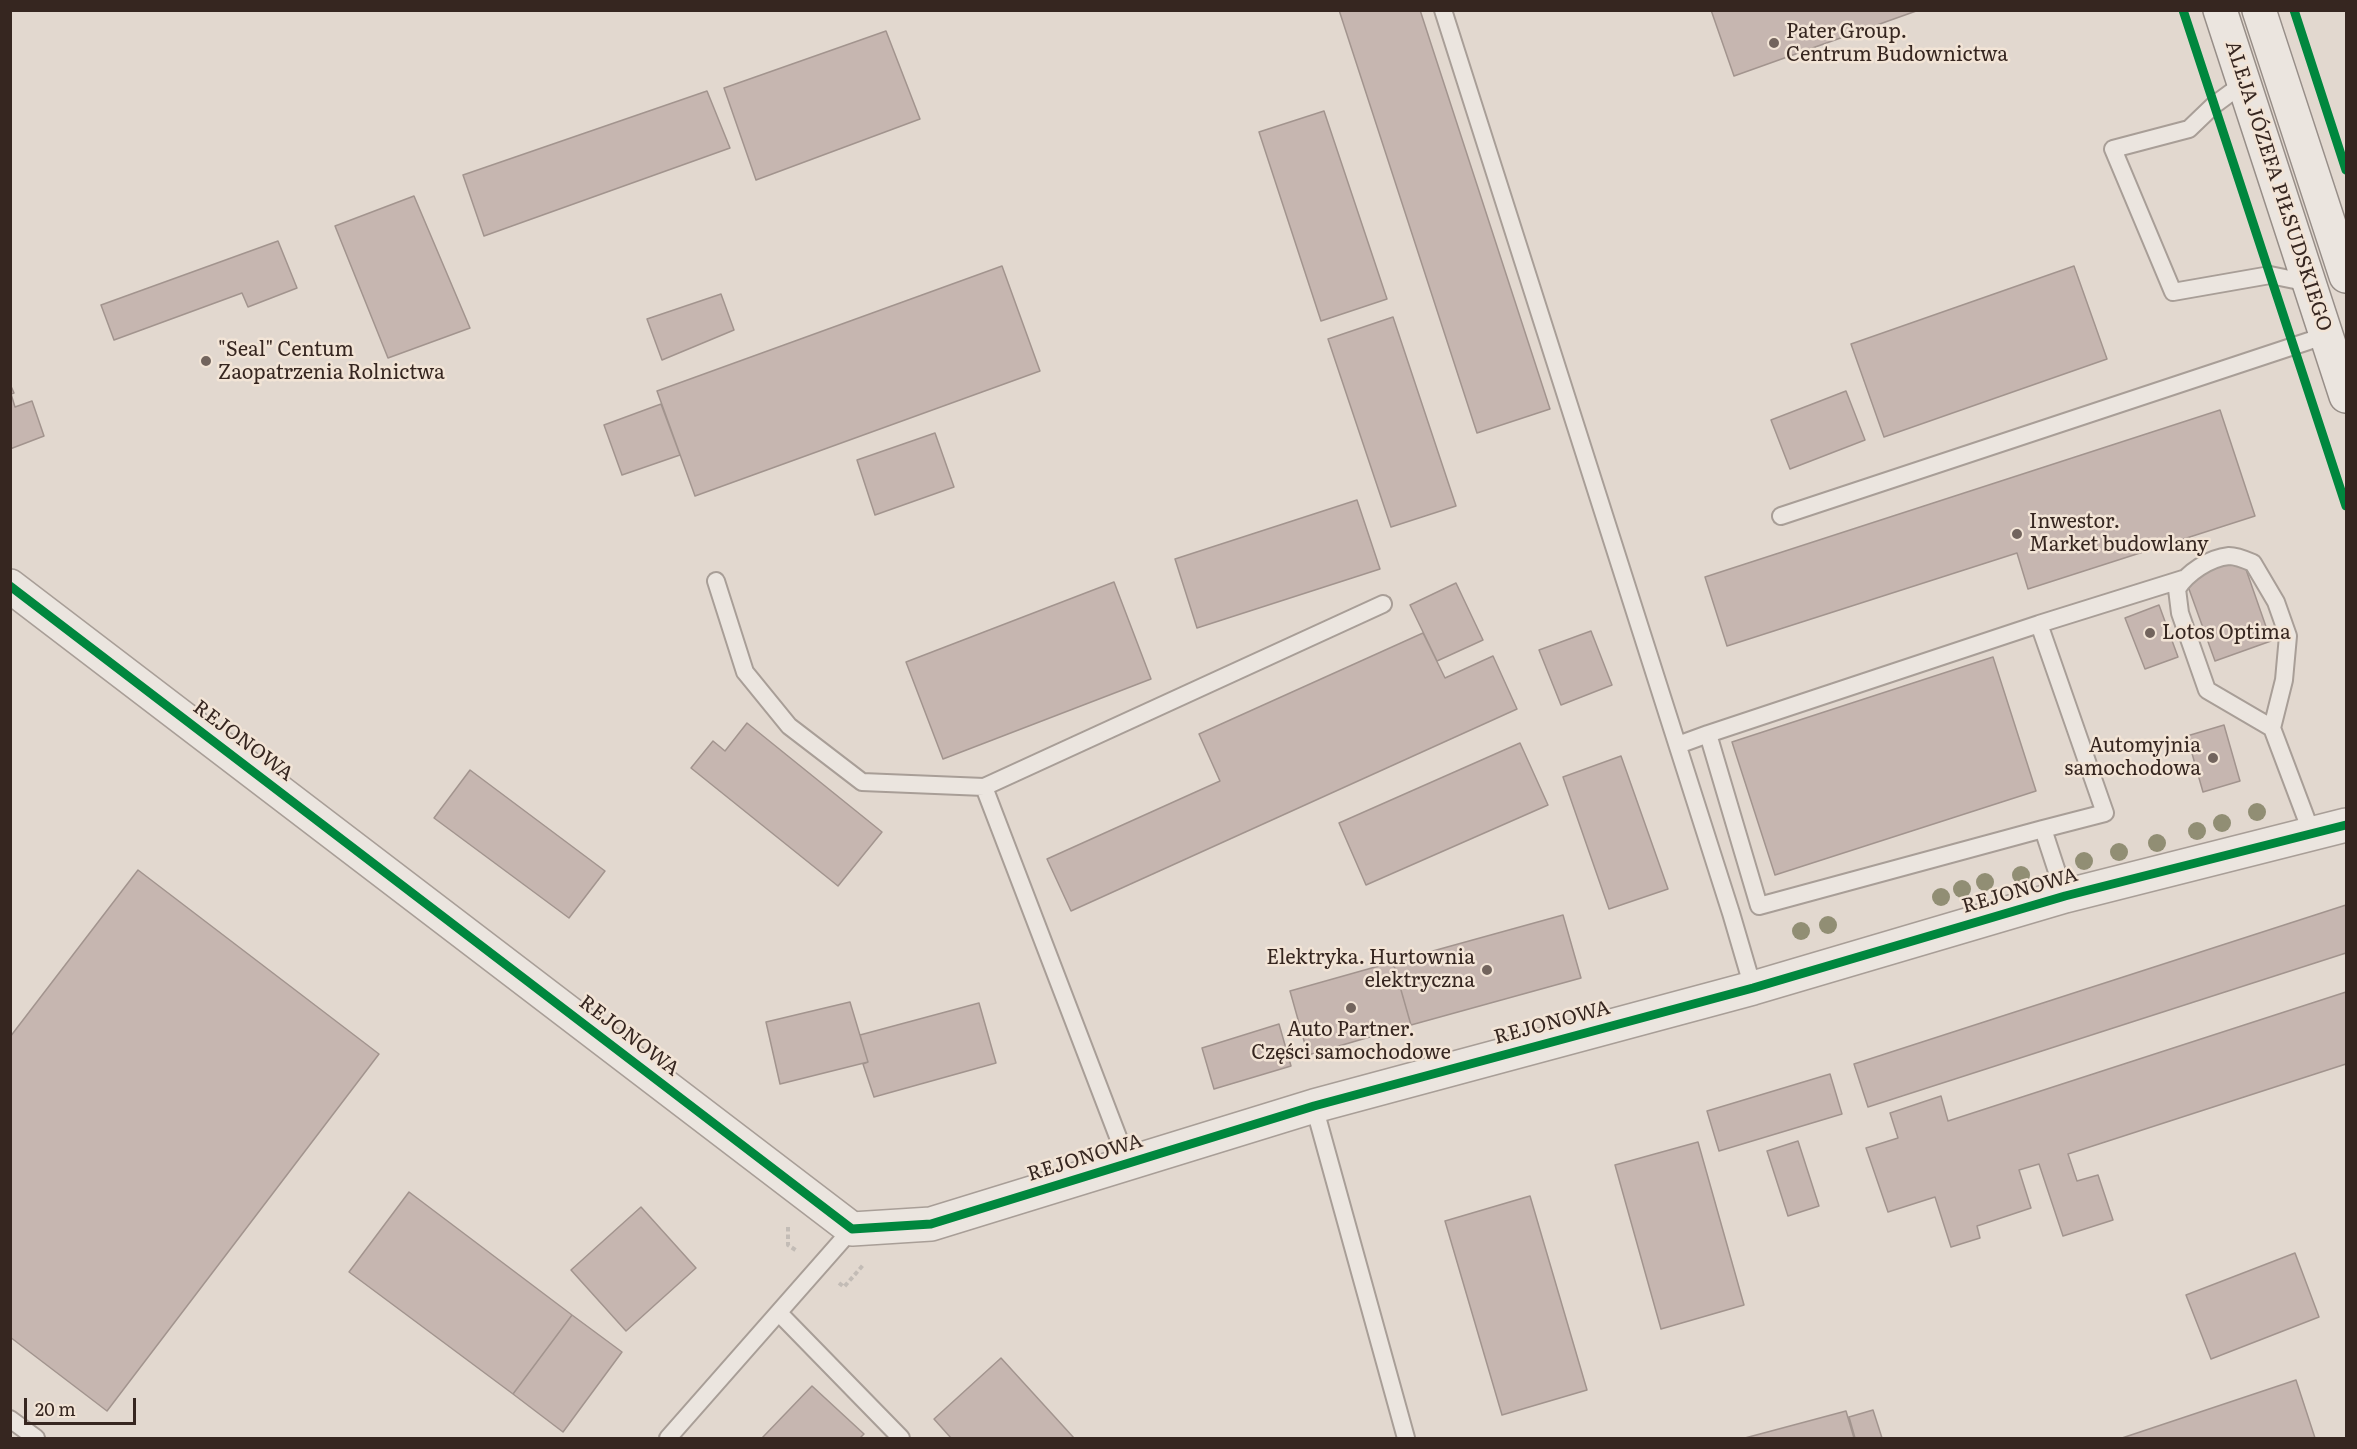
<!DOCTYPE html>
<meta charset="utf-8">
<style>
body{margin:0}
#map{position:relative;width:2357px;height:1449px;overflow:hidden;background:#e2d8cf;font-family:Literata,serif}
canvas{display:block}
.frame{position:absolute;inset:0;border:12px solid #362620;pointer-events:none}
.scale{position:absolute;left:24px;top:1398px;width:112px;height:27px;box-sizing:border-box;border:3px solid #362620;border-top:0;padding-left:8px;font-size:18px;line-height:21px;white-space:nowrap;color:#362620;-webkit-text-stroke:4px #f2e4d6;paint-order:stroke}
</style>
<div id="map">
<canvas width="2357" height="1449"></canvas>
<div class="frame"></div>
<div class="scale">20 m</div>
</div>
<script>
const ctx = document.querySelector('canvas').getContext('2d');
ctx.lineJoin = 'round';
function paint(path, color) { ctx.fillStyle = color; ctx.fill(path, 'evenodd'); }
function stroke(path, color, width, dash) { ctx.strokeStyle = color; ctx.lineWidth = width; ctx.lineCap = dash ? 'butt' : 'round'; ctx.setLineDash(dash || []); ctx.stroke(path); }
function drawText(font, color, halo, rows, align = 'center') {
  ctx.font = font + ' Literata,serif'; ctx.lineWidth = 5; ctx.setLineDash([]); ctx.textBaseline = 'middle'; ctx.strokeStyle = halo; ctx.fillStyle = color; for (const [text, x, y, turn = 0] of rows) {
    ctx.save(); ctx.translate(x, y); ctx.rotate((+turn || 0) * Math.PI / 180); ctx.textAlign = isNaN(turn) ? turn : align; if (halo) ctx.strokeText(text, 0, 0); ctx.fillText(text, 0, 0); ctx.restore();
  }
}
const building = new Path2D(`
 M 1339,10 L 1420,10 L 1550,409 L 1477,433 Z
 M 1711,10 L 1919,10 L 1734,76 Z
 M 886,31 L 920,119 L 756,180 L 724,88 Z
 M 707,91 L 730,148 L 484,236 L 463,175 Z
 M 1324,111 L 1387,299 L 1321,321 L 1259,132 Z
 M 414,196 L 470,328 L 388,358 L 335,226 Z
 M 278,241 L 297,288 L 248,307 L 242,293 L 114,340 L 101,305 Z
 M 1002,266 L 1040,371 L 695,496 L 657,391 Z
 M 2074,266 L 2107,359 L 1884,437 L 1851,344 Z
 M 721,294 L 734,330 L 662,360 L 647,319 Z
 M 1393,317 L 1456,506 L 1391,527 L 1328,339 Z
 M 10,384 L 14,393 L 11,394 L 15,407 L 32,401 L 44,436 L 10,449 Z
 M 1846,391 L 1865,440 L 1790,469 L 1771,420 Z
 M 661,404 L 680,455 L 622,475 L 604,425 Z
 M 2220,410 L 2255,516 L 2028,589 L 2017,553 L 1727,646 L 1705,577 Z
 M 935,433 L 954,487 L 875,515 L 857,460 Z
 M 1357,500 L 1380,569 L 1197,628 L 1175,559 Z
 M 2242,558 L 2271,641 L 2215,661 L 2185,578 Z
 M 1114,582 L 1151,679 L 943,759 L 906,662 Z
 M 1456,583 L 1483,640 L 1437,661 L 1410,605 Z
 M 2159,605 L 2178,657 L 2145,669 L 2125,618 Z
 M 1591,631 L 1612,685 L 1561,705 L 1539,650 Z
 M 1423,633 L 1445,678 L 1493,656 L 1517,709 L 1071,911 L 1047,859 L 1220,781 L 1199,734 Z
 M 1993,657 L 2036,791 L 1775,875 L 1732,742 Z
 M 747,723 L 882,832 L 838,886 L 691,768 L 713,741 L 725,751 Z
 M 2224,725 L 2240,781 L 2203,792 L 2187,736 Z
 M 1520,743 L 1548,805 L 1366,885 L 1339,823 Z
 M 1621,756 L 1668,889 L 1609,909 L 1563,777 Z
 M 470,770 L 605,871 L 569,918 L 434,818 Z
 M 138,870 L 379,1054 L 107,1411 L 10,1337 L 10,1037 Z
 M 2346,905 L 2346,953 L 1868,1107 L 1854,1064 Z
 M 1563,915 L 1581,978 L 1411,1025 L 1393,962 Z
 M 1393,962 L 1411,1025 L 1308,1055 L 1290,991 Z
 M 2346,992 L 2346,1064 L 2068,1154 L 2077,1181 L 2098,1175 L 2113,1220 L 2063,1236 L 2039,1164 L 2019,1170 L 2031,1208 L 1977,1226 L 1980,1238 L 1951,1247 L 1935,1197 L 1888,1212 L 1866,1148 L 1898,1138 L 1890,1113 L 1941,1096 L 1948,1121 Z
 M 850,1002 L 868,1062 L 780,1084 L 766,1022 Z
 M 979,1003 L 996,1063 L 874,1097 L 863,1064 L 868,1062 L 860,1035 Z
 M 1279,1024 L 1291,1066 L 1214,1089 L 1202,1048 Z
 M 1830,1074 L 1842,1114 L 1719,1151 L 1707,1111 Z
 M 1798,1141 L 1819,1206 L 1788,1216 L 1767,1151 Z
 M 1698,1142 L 1744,1305 L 1661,1329 L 1615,1165 Z
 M 409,1192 L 572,1315 L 513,1394 L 349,1272 Z
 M 1530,1196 L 1587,1390 L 1502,1415 L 1445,1221 Z
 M 641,1207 L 696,1268 L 626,1331 L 571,1270 Z
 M 2295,1253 L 2319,1317 L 2211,1359 L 2186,1295 Z
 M 572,1315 L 622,1352 L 563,1432 L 513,1394 Z
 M 1001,1358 L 1074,1438 L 951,1438 L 934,1419 Z
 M 2296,1380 L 2315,1438 L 2122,1438 Z
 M 812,1386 L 864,1434 L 860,1438 L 762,1438 Z
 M 1873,1410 L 1882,1438 L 1855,1438 L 1849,1417 Z
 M 1846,1411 L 1854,1438 L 1745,1438 Z`);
paint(building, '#c6b6b0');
stroke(building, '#a2948e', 1.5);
const service = new Path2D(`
 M 1443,10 L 1731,913 L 1753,988
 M 2244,83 L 2214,105 L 2189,129 L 2113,149 L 2173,292 L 2270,275 L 2309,283
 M 1781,516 L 2327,335
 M 716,581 L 745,672 L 789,726 L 862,782 L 984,787 L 1128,1163
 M 2272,728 L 2207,690 L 2180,613 L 2177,589 C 2187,573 2209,558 2229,556 C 2237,556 2246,560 2253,563 L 2276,602 L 2288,636 L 2284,680 L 2272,728 L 2312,834
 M 1708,734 L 2039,624
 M 1678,745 L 1708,734 L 1759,906 L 2043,829
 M 984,787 L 1383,604
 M 2065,896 L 2043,829 L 2105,813 L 2039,624 L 2183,579
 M 1314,1106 L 1406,1438
 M 779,1313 L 901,1438
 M 10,1419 L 36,1438
 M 668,1438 L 852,1229`);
const minor = new Path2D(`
 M 10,586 L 852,1229 L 931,1224 L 1314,1106 L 1753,988 L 2065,896 L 2346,825`);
const secondary = new Path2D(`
 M 2220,10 L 2346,396
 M 2259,10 L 2346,276`);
stroke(service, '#a89e97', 20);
stroke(minor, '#a89e97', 36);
stroke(secondary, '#978e88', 36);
stroke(new Path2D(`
 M 2318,419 L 2346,506
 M 788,1227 L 788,1245 L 797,1251
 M 839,1283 L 844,1287 L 864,1264`), '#c3bcb6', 4, [4.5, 3]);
stroke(service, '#ebe5df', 16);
stroke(minor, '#ebe5df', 33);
stroke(secondary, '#ebe5df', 33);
stroke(new Path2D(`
 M 2183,10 L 2346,506
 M 2294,10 L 2346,170
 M 10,586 L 852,1229 L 931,1224 L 1314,1106 L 1753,988 L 2065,896 L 2346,825`), '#00873e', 9);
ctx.fillStyle = '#918e74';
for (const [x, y] of [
 [2257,812],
 [2222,823],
 [2197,831],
 [2157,843],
 [2119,852],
 [2084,861],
 [2021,875],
 [1985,882],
 [1962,889],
 [1941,897],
 [1828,925],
 [1801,931]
]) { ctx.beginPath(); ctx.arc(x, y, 9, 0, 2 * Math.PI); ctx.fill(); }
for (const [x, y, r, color] of [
 [1774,43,6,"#72645d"],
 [206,361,6,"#72645d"],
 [2017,534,6,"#72645d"],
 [2150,633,6,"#72645d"],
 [2213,758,6,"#72645d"],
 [1487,970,6,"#72645d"],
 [1351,1008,6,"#72645d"]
]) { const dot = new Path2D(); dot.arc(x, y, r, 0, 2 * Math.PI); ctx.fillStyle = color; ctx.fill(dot); stroke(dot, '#f2e4d6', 2); }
drawText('20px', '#362620', '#f2e4d6', [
 ["Pater Group.",1786,32],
 ["Centrum Budownictwa",1786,55],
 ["\"Seal\" Centum",218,350],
 ["Zaopatrzenia Rolnictwa",218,373],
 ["Inwestor.",2029,522],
 ["Market budowlany",2029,545],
 ["Lotos Optima",2162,633],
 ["Automyjnia",2201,746,"right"],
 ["samochodowa",2201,769,"right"],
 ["Elektryka. Hurtownia",1475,958,"right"],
 ["elektryczna",1475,981,"right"],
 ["Auto Partner.",1351,1030,"center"],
 ["Części samochodowe",1351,1053,"center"]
], 'left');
drawText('20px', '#362620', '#f2e4d6', [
 ["ALEJA JÓZEFA PIŁSUDSKIEGO",2278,186,72],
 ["REJONOWA",243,741,37],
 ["REJONOWA",2020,891,-16],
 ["REJONOWA",1552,1023,-15],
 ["REJONOWA",629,1036,37],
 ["REJONOWA",1085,1158,-17]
]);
</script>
